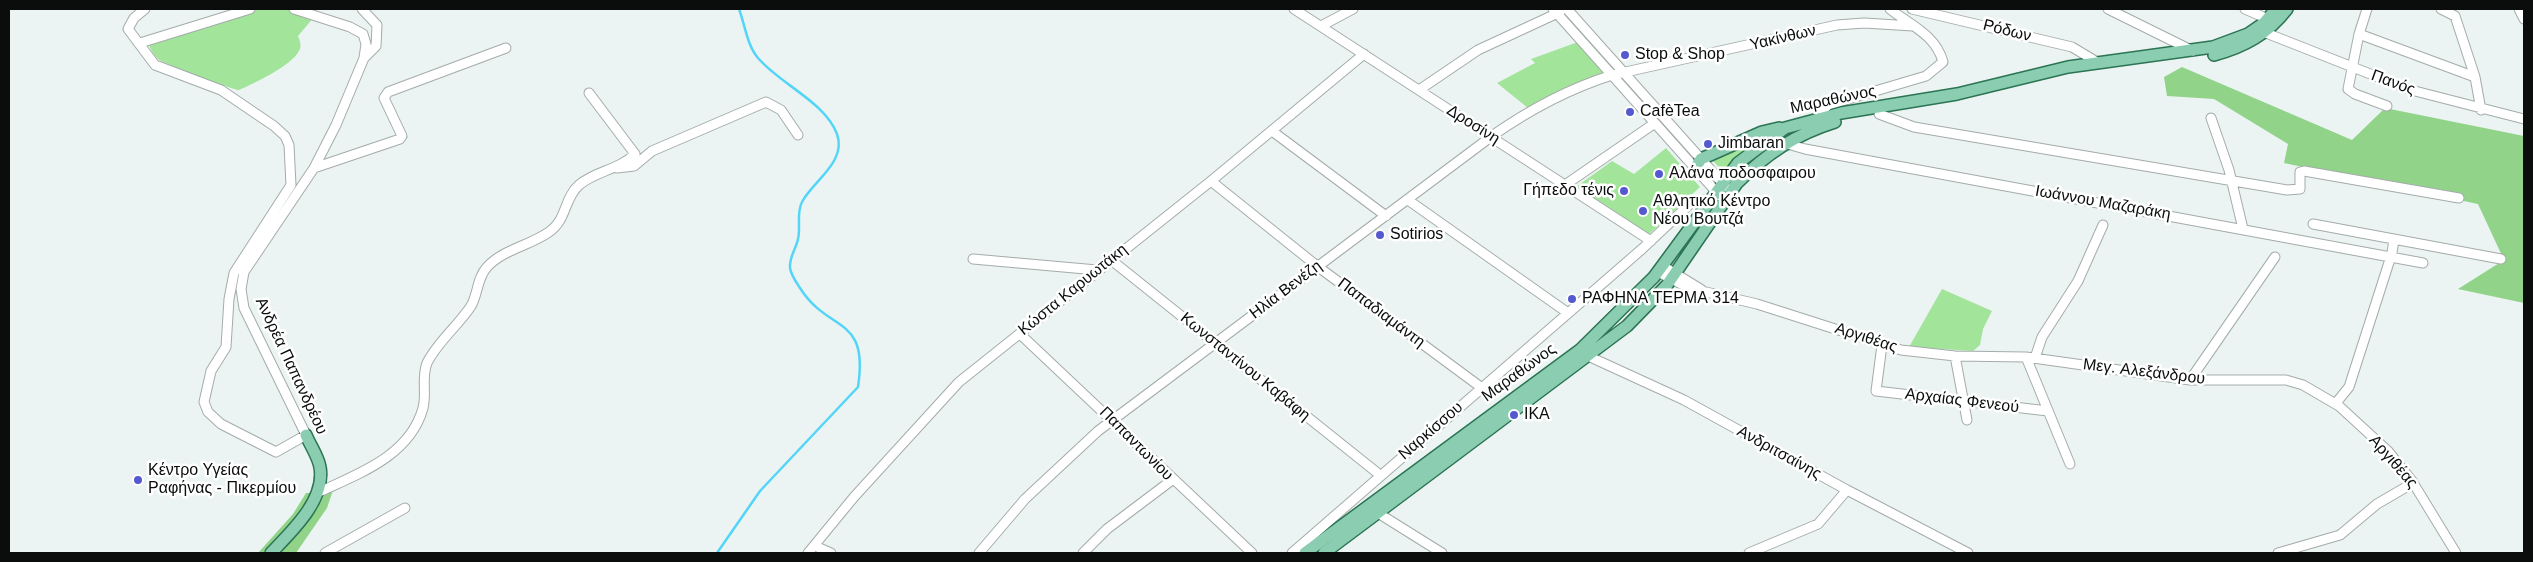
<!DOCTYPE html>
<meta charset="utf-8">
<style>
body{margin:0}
#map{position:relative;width:2533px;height:562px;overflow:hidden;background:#ebf4f2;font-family:Arial,sans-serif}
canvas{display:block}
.frame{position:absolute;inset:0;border:10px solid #0a0d0c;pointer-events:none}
</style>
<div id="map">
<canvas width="2533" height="562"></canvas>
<div class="frame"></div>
</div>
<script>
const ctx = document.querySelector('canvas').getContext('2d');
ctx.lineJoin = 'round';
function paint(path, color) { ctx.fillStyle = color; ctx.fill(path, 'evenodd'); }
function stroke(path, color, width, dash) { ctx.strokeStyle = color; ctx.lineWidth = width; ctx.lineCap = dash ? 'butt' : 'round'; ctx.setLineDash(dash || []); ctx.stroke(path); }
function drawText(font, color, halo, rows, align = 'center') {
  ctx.font = font + ' Arial,sans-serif'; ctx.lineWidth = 5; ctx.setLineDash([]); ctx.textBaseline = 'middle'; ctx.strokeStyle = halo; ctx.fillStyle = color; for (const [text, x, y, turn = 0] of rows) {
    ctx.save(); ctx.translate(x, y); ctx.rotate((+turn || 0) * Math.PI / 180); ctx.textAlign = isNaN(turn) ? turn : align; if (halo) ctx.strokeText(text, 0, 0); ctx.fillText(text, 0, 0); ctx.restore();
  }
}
paint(new Path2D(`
 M 258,9 L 288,9 L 314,17 L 298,36 C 300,41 302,46 299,51 C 291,66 255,83 239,90 C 233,90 164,64 158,59 C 153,54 150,49 148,42 L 242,12 Z
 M 1578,42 L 1606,73 L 1528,108 L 1497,83 L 1535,63 L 1531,59 Z
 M 1741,146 L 1746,149 L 1724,172 L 1710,158 Z
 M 1666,148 L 1700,187 L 1648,235 L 1576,187 L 1612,161 L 1634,174 Z
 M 1942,289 L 1992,311 L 1983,329 L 1980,345 L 1973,351 L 1909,347 Z`), '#a2e49a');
paint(new Path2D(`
 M 2182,67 L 2352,140 L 2385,108 L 2524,136 L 2524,303 L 2458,289 L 2504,260 L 2478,204 L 2284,163 L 2288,144 L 2214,99 L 2167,96 L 2164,77 Z
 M 334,487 L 327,508 L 296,553 L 258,553 L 293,514 L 306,493 L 317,493 Z`), '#91d389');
stroke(new Path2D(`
 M 717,553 L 760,491 L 858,387 C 869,314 829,334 800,288 C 796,282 791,275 790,268 C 789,257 796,249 798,239 C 801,227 796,213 802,202 C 813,181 847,162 837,134 C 825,102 780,84 758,58 C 747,45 745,25 739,9`), '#54d5f8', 2.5);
const minor = new Path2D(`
 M 145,9 L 134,18 L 128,29 L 155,65 L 221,90 L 274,126 L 285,136 L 289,145 L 291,185 L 234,273 L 229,299 L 226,347 L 211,371 L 204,402 L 208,412 L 221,424 L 276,452 L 306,435 L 244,308 L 241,289 L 244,272 L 314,168 L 336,125 L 364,58 L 376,46 L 377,25 L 362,9
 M 294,9 L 350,27 L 363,34 L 366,44 L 364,58
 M 1294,9 L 1651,241
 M 1553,9 L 1720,196
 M 1567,9 L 1726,187
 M 1912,9 L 2072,47 L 2097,62
 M 2108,9 L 2193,51
 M 2245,9 L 2268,19
 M 2367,9 L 2359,34 L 2348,89 L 2355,94 L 2387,106
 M 2441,9 L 2455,16 L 2475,77 L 2481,110
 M 2519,9 L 2524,19
 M 1321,26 L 1353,9
 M 2266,33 L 2411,90 L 2524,119
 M 2359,34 L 2475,77
 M 140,43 L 250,9
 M 1419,90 L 1478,50 L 1560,12
 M 1879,114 L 1914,127 L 2287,190 L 2300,189 L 2300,172 L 2304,171 L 2459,198
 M 1824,117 L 1823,110 L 1828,105 L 1926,76 L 1943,62 C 1936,35 1910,25 1890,9
 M 2211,118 L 2229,170 L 2243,229
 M 1272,131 L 1386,216
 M 1784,143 L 1805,149 L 2423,263
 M 314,168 L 400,139 L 402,136 L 384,98 L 388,92 L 506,48
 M 617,168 L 634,166 L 652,151 L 766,102 L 781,110 L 798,135
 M 1211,181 L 1317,266 L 1482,388
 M 1565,185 L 1655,123
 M 1408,200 L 1568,313
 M 2313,224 L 2501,259
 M 973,259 L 1097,270
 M 1110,259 L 1380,475
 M 1663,266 L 1702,290
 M 1658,272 L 1689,288 L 1757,304 L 1901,350 L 1955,356 L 2026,357 L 2190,380 L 2286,380 L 2303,385 L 2339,406 L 2388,451 L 2412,481 L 2456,553
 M 1020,334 L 1252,553
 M 1882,345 L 1876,391 L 2048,411
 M 1588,356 L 1684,400 L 1847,490 L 1968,553
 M 1955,356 L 1967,420
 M 2026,357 L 2070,464
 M 2035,358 L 2042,337 L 2078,281 L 2103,225
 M 2190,380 L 2275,257
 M 2336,403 L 2349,387 L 2392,253 L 2394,239
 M 317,493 C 358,474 410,456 423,408 C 427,393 421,378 427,363 C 438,341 458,326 471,306 C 478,294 477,278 487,267 C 504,249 529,246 549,232 C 567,220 564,198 579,185 C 595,171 619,170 635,154 L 589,93
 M 1378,513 L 1442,553
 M 815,546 L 831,553
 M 325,553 L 405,508
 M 808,553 L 854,497 L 959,382 L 1211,181 L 1364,54
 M 979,553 L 1025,499 L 1098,431 L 1492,136 C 1529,110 1568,89 1612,75 L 1837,25 L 1864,23 L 1913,26
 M 1083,553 L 1107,529 L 1172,480
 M 1292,553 L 1642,249 L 1693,201 L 1709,200
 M 1749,553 L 1818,524 L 1847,490
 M 2278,553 L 2340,535 L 2377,504 L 2413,483`);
const major = new Path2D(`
 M 2214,55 C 2244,47 2268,34 2287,9
 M 1698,171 L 1697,165 L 1701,159 L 1762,132 L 1779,128
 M 271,553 C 291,532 326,500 320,467 C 318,456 310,445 306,435
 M 1305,553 L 1580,350 L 1654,277 L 1738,163 L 1785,128 L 1841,113 L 1957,94 L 2068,67 L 2213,47 L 2248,34 L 2264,23 L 2276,9
 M 1324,553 L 1627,326 L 1667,285 L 1737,183 C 1766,154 1796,134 1835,122`);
stroke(minor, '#a4acaa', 11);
stroke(major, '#2b7454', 14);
stroke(minor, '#fff', 9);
stroke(major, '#8bcdb0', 11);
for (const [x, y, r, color] of [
 [1625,55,5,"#5559d0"],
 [1630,112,5,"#5559d0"],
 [1708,144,5,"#5559d0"],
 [1659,174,5,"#5559d0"],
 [1624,191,5,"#5559d0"],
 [1643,211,5,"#5559d0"],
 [1380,235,5,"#5559d0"],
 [1572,299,5,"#5559d0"],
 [1514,415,5,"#5559d0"],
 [138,480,5,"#5559d0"]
]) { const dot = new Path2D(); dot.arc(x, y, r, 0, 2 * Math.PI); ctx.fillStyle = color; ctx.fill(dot); stroke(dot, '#fff', 2); }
drawText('16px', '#0a0d0c', '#fff', [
 ["Ρόδων",2007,31,14],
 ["Υακίνθων",1783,38,-13],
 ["Πανός",2393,83,20],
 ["Μαραθώνος",1833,100,-12],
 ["Δροσίνη",1473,125,32],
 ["Ιωάννου Μαζαράκη",2103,203,10],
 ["Κώστα Καρυωτάκη",1073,290,-39],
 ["Ηλία Βενέζη",1286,290,-37],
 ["Παπαδιαμάντη",1381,313,37],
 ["Αργιθέας",1866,338,18],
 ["Ανδρέα Παπανδρέου",291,366,65],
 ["Κωνσταντίνου Καβάφη",1245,367,39],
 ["Μεγ. Αλεξάνδρου",2144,372,7],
 ["Μαραθώνος",1519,373,-36],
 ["Αρχαίας Φενεού",1962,401,7],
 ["Ναρκίσσου",1431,431,-41],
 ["Παπαντωνίου",1136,444,45],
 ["Ανδριτσαίνης",1779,453,29],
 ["Αργιθέας",2393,462,49]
]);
drawText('16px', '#0a0d0c', '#fff', [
 ["Stop & Shop",1635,55],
 ["CafèTea",1640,112],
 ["Jimbaran",1718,144],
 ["Αλάνα ποδοσφαιρου",1669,174],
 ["Γήπεδο τένις",1614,191,"right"],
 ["Αθλητικό Κέντρο",1653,202],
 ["Νέου Βουτζά",1653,220],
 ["Sotirios",1390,235],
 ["ΡΑΦΗΝΑ ΤΕΡΜΑ 314",1582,299],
 ["ΙΚΑ",1524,415],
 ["Κέντρο Υγείας",148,471],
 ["Ραφήνας - Πικερμίου",148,489]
], 'left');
</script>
